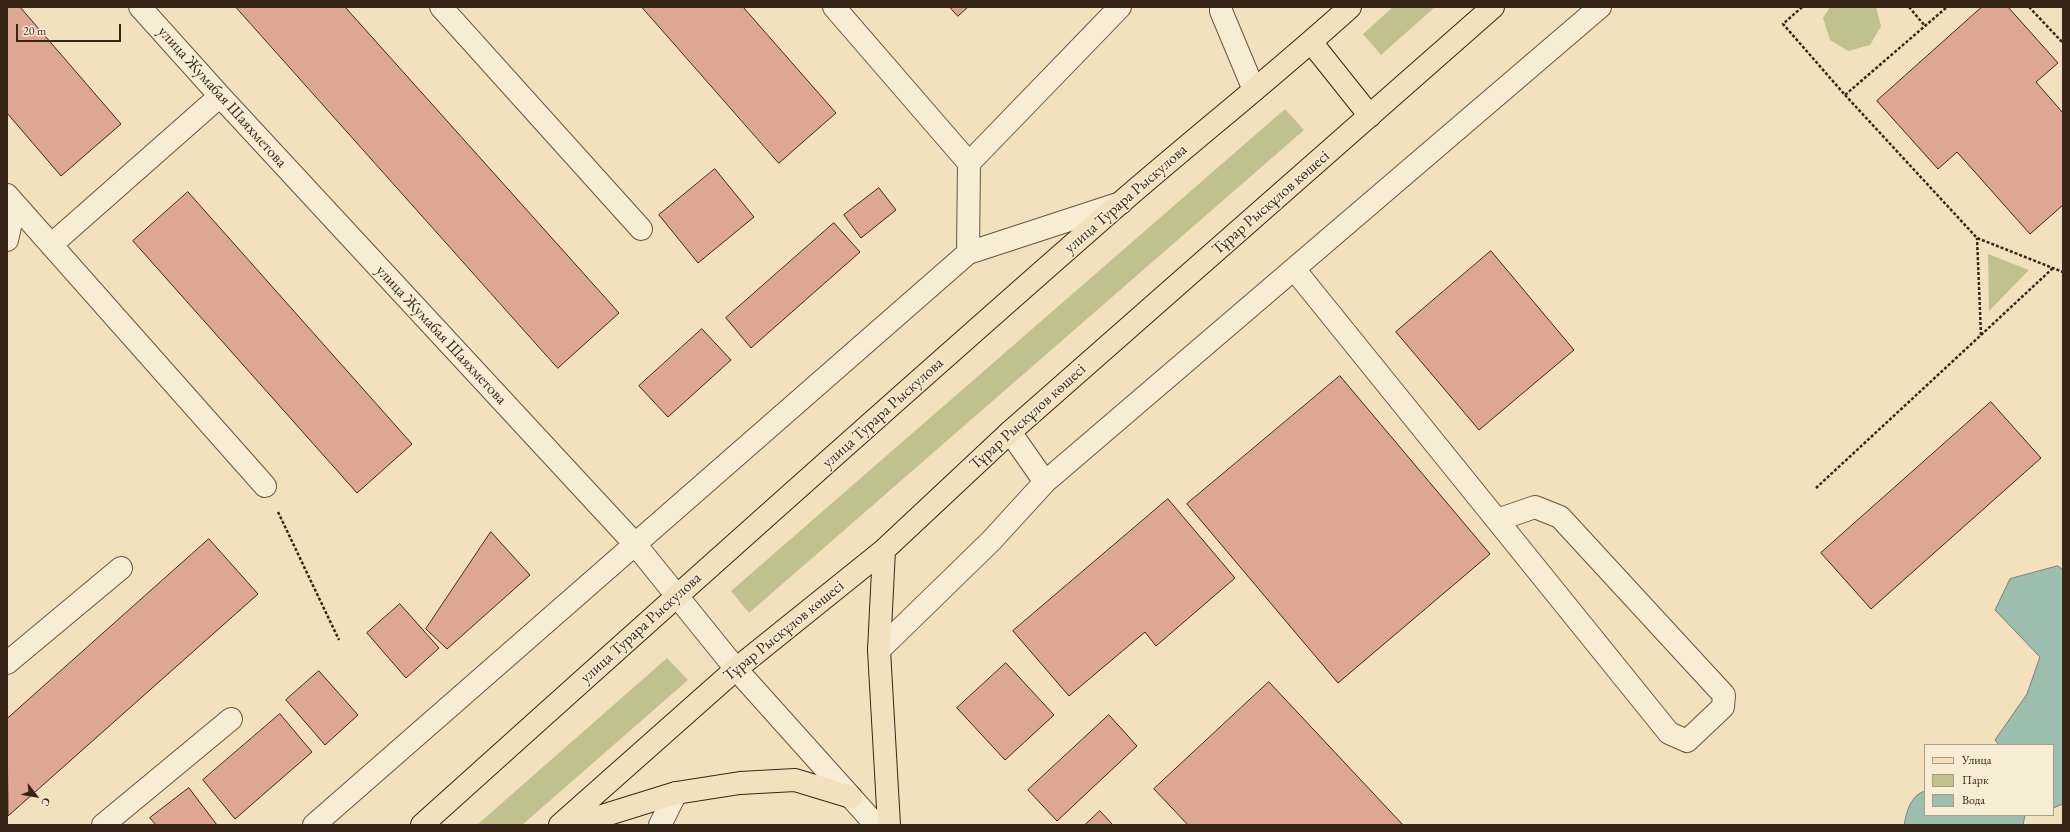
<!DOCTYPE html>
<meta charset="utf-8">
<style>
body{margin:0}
#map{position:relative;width:2070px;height:832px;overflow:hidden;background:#f3e1bd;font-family:"EB Garamond",serif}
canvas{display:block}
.frame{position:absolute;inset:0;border:8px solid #372618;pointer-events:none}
.legend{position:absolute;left:1924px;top:744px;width:130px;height:72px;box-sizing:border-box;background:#f7ecd4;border:1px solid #aa9d89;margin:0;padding:5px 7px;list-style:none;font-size:12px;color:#372618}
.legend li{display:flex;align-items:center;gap:8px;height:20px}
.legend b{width:20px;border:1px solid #aa9d89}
.north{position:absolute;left:16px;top:776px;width:40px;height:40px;-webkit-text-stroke:3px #f7ecd4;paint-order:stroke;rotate:121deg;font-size:11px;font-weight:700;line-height:16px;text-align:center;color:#372618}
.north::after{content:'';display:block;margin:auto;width:14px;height:18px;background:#372618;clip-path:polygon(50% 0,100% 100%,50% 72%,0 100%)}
.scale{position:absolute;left:16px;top:24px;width:105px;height:18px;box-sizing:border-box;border:2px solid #372618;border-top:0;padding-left:5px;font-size:12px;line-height:14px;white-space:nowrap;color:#372618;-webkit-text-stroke:3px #f7ecd4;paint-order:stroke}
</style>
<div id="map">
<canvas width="2070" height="832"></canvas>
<div class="frame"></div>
<ul class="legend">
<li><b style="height:5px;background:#f3e1bd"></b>Улица</li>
<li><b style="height:11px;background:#c1c18d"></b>Парк</li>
<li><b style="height:11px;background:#9bbeaf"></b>Вода</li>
</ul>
<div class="north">С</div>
<div class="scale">20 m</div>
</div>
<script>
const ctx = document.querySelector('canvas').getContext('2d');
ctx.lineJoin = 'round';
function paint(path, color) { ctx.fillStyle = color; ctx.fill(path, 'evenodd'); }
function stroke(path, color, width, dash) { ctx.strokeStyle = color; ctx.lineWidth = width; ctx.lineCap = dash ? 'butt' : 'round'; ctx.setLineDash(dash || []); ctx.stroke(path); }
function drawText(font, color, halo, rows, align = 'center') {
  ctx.font = font + ' "EB Garamond",serif'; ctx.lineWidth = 3; ctx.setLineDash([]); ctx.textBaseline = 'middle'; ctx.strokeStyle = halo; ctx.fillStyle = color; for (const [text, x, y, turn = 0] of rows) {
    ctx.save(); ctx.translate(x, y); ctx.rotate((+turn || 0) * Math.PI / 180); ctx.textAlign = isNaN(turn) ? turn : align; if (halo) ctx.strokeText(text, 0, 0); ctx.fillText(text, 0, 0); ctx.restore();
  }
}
paint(new Path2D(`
 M 1393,7 L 1435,7 L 1381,55 L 1363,34 Z
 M 1830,7 L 1876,7 L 1881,26 L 1870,45 L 1848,51 L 1830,40 L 1823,18 Z
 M 1285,109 L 1304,130 L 749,613 L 731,591 Z
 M 1988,254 L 2029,270 L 1989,311 Z
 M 667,658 L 688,680 L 522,825 L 477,825 Z`), '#c1c18d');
const water = new Path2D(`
 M 2058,566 L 2063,570 L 2063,804 L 2053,808 L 2053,745 L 1999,745 L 1995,740 L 2027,694 L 2040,657 L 1995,610 L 2010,579 Z
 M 1925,791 L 1925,815 L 2025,815 L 2023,825 L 1904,825 C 1907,811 1910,796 1925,791 Z`);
paint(water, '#9bbeaf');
stroke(water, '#738173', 1);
const building = new Path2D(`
 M 7,7 L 20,7 L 121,124 L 61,176 L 7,113 Z
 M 236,7 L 345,7 L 619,313 L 558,368 Z
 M 642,7 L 743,7 L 836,113 L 779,163 Z
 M 950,7 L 968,7 L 958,16 Z
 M 1982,7 L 2008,7 L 2058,63 L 2036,82 L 2063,113 L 2063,205 L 2030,234 L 1957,152 L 1938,169 L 1877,101 Z
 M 715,169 L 754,217 L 698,263 L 659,215 Z
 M 879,188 L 896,210 L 861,238 L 844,215 Z
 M 188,192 L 412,444 L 357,493 L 133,241 Z
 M 834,223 L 860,252 L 751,348 L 726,318 Z
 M 1491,251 L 1574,350 L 1479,430 L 1396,332 Z
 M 702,329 L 731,360 L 668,417 L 639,386 Z
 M 1340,376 L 1490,554 L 1338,683 L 1187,504 Z
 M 1991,402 L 2041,458 L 1871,609 L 1821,553 Z
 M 1168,499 L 1235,578 L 1156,646 L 1145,632 L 1069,696 L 1013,631 Z
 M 491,532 L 530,575 L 447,649 L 426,629 Z
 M 209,539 L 258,594 L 8,816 L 7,719 Z
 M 400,604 L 439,648 L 406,678 L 367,633 Z
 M 1006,663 L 1054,715 L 1005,760 L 957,708 Z
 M 319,671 L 358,715 L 325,745 L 286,700 Z
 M 1269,682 L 1403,825 L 1188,825 L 1154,789 Z
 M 280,714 L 312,752 L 235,819 L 203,780 Z
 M 1109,715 L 1137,746 L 1057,821 L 1028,790 Z
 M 189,788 L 217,825 L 156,825 L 150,818 Z
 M 1100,811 L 1113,825 L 1085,825 Z`);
paint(building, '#dea794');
stroke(building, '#372618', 1);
const minor = new Path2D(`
 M 140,7 L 220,96 L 635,544 L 736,669 L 876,825
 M 441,7 L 641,229
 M 834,7 L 969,163
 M 1221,7 L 1221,11 L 1254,90
 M 7,195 L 265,486
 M 7,240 L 15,204
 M 51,245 L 220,96
 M 968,253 L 969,163 L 1120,7
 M 1294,269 L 1669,733 L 1687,741 L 1723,707 L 1724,695 L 1560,517 L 1535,507 L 1497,520
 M 1010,432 L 1045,482
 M 879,650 L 991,541 L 1045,482 L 1600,7
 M 7,663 L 121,568
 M 103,825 L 231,719
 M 314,825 L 968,253 L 1121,203
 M 660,825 L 676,793`);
const major = new Path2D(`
 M 1311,42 L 1370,116
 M 884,550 L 879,650 L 889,825
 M 422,825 C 653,617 884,410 1118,205 C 1195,138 1275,75 1350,7
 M 560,825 L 736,669 L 884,550 L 1010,432 L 1493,7
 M 573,825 L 676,793 L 740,783 L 795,780 L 851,797`);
stroke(minor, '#665541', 24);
stroke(major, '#372618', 24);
stroke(new Path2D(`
 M 1802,7 L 1783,24 L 1845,95 L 1947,7
 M 1909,7 L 1925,26
 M 2029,7 L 2063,43
 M 1845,95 L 1977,238 L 2063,272
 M 1981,335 L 2053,268
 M 1816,488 L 1981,335 L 1977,238
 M 278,512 L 339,640`), '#372618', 2.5, [3, 2]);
stroke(minor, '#f7ecd4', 22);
stroke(major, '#f3e1bd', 22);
drawText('16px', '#372618', '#f7ecd4', [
 ["улица Жумабая Шаяхметова",222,97,48],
 ["улица Турара Рыскулова",1126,199,-41],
 ["Тұрар Рыскұлов көшесі",1271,203,-41],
 ["улица Жумабая Шаяхметова",441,335,47],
 ["улица Турара Рыскулова",883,413,-42],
 ["Тұрар Рыскұлов көшесі",1028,417,-42],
 ["улица Турара Рыскулова",641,628,-42],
 ["Тұрар Рыскұлов көшесі",784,631,-39]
]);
</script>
